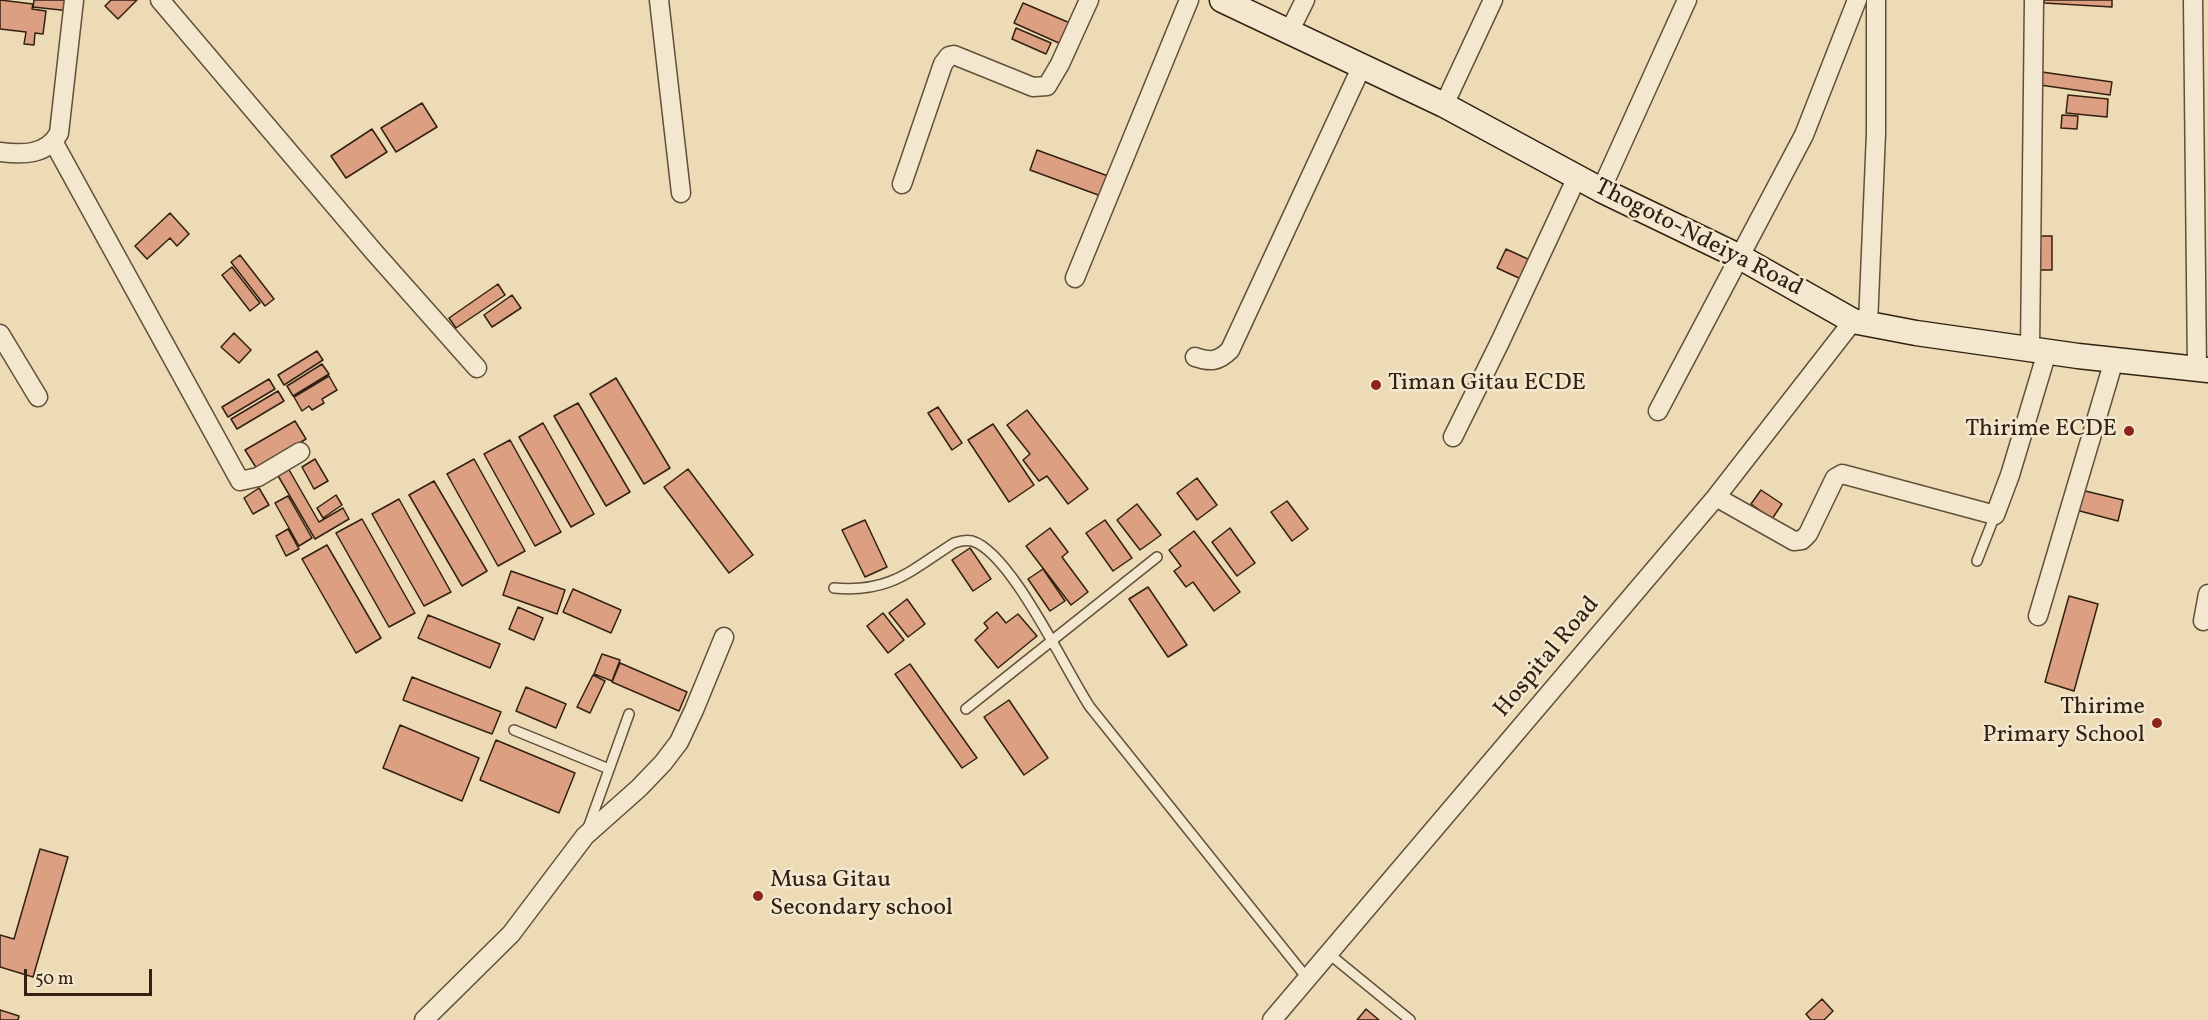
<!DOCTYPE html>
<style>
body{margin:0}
#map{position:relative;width:2208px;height:1020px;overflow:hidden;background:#eddbb5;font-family:Vollkorn,serif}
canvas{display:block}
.scale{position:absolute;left:24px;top:969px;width:128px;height:27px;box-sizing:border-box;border:3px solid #322111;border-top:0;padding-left:8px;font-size:18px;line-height:21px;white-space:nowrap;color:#322111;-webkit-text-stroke:4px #f3e8cf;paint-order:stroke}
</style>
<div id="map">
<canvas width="2208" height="1020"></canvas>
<div class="scale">50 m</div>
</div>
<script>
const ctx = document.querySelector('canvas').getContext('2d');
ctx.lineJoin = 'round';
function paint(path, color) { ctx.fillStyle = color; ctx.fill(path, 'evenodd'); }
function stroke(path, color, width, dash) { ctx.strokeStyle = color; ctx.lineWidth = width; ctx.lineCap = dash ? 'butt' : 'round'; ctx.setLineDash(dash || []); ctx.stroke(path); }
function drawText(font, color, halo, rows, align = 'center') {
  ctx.font = font + ' Vollkorn,serif'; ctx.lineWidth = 5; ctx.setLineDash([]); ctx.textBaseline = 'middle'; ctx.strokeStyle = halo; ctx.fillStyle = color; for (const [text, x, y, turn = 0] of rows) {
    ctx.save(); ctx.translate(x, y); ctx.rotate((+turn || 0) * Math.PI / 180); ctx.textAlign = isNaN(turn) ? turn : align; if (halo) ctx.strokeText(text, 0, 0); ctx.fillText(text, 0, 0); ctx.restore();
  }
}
const building = new Path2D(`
 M 0,0 L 33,4 L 32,9 L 46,11 L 43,34 L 35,33 L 34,45 L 24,44 L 26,32 L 0,29 Z
 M 34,0 L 71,0 L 70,11 L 33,7 Z
 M 111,0 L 137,0 L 118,19 L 105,6 Z
 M 2044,0 L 2112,0 L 2112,7 L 2044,3 Z
 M 1023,3 L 1070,23 L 1061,44 L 1014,23 Z
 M 1016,28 L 1051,43 L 1046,54 L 1012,39 Z
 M 2042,72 L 2112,82 L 2110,95 L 2040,85 Z
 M 2068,95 L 2108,99 L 2107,117 L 2066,113 Z
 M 422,103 L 437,127 L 396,152 L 381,128 Z
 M 2062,115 L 2078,116 L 2077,129 L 2061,128 Z
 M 372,129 L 387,152 L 346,178 L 331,156 Z
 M 1037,150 L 1108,176 L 1101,196 L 1030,170 Z
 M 170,213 L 189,234 L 177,246 L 170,238 L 147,259 L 135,246 Z
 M 2036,236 L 2052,236 L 2052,270 L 2036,270 Z
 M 1506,249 L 1530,260 L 1521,279 L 1497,268 Z
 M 240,255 L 274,299 L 265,306 L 231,262 Z
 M 232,267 L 260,303 L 250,311 L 222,275 Z
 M 498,284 L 505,295 L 456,328 L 449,318 Z
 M 512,295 L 521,308 L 492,327 L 484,315 Z
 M 234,333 L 251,350 L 239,363 L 221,347 Z
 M 317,351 L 323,360 L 284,385 L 278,375 Z
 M 322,364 L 329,374 L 293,396 L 287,386 Z
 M 329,376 L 337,390 L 322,399 L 324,403 L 312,410 L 309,406 L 302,411 L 294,397 Z
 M 616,378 L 670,468 L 644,484 L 590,394 Z
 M 269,379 L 275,389 L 228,417 L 222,407 Z
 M 278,391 L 284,401 L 237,429 L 231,419 Z
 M 578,403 L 630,492 L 606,506 L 554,416 Z
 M 938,407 L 962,443 L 952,450 L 928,413 Z
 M 1027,410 L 1088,489 L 1068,504 L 1047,476 L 1039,481 L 1023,460 L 1030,454 L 1007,425 Z
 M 295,421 L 306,439 L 257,469 L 245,450 Z
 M 543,423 L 594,514 L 571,527 L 519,437 Z
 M 993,424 L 1034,485 L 1009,502 L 968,440 Z
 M 510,440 L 561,532 L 535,546 L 484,454 Z
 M 315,459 L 328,481 L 314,489 L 302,467 Z
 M 474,459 L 525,551 L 498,566 L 447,474 Z
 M 288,468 L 319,522 L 343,508 L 349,519 L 315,539 L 277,474 Z
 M 688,469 L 753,555 L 729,573 L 664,487 Z
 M 1197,478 L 1217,505 L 1197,520 L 1177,493 Z
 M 434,481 L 487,571 L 462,586 L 409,495 Z
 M 259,488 L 269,505 L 253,514 L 244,498 Z
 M 1761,490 L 1782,504 L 1772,519 L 1751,504 Z
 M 2081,490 L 2123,500 L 2118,521 L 2076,510 Z
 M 336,495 L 342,505 L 323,518 L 317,508 Z
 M 288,496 L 312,538 L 299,546 L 275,503 Z
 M 399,499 L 451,592 L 424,606 L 372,514 Z
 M 1287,501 L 1308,529 L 1292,541 L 1271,512 Z
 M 1137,504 L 1161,535 L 1140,550 L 1117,520 Z
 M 362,519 L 415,613 L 389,627 L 336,533 Z
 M 865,520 L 887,567 L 865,577 L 842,530 Z
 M 1105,520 L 1132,558 L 1113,571 L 1086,533 Z
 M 1050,528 L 1068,552 L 1062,557 L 1088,592 L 1071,605 L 1026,546 Z
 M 1230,528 L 1255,563 L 1237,576 L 1212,542 Z
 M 288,529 L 299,549 L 286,556 L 276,536 Z
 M 1194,531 L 1240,592 L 1214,611 L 1193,582 L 1186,587 L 1174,571 L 1181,566 L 1169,550 Z
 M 327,545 L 381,638 L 356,653 L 302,559 Z
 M 970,548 L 991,579 L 973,591 L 952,560 Z
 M 1043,569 L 1065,601 L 1050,611 L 1028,579 Z
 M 511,571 L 565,590 L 557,614 L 503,595 Z
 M 1148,587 L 1187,645 L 1168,657 L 1129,599 Z
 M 573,589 L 621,610 L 611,633 L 563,612 Z
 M 2069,596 L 2098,604 L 2074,691 L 2045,682 Z
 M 907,599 L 925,624 L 908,637 L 889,613 Z
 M 518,607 L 543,618 L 534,640 L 509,629 Z
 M 997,612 L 1006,623 L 1018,614 L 1037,636 L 998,668 L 975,640 L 988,628 L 984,623 Z
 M 883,613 L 904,640 L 888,653 L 867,626 Z
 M 428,615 L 500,644 L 490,668 L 418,638 Z
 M 602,654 L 620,660 L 612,681 L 594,674 Z
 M 620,663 L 687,692 L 679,711 L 612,682 Z
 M 910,664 L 977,758 L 962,768 L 895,674 Z
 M 593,675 L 605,681 L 590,713 L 577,707 Z
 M 412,677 L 501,712 L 492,734 L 403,700 Z
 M 526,687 L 566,704 L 556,728 L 516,711 Z
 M 1009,700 L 1048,758 L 1024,775 L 984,717 Z
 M 400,725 L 479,758 L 462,801 L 383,768 Z
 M 496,740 L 575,773 L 559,813 L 480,780 Z
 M 40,849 L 68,857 L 33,977 L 0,967 L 0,935 L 14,939 Z
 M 1822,999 L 1833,1011 L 1824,1020 L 1811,1020 L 1806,1014 Z
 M 1366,1009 L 1379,1020 L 1357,1020 Z
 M 0,1010 L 19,1016 L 18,1020 L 0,1020 Z`);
paint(building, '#dd9f81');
stroke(building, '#322111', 1.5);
const service = new Path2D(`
 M 1977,561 L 1995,515
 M 834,588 C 890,593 910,571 954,543 C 960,541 966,540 972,541 C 1011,552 1066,671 1090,707 L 1307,978
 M 966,709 L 1157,557
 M 514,730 L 609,769
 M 588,828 L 629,714
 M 1328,953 L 1410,1020`);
const minor = new Path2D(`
 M 160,0 L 374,252 L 477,368
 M 659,0 L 681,193
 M 2193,0 L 2197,369
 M 1289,32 L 1305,0
 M 1444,105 L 1493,0
 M 54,143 L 240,481 L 258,477 L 300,452
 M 0,152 C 23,155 47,155 59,133 L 74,0
 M 902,184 L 943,64 L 949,56 L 954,55 L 1033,87 L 1047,86 L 1060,64 L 1089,0
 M 1601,190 L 1687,0
 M 1075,278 L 1189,0
 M 1868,324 L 1876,133 L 1876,0
 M 0,334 L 38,397
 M 2030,349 L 2034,0
 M 1195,357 C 1210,362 1218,362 1230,350 L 1361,68
 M 1658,411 L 1804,135 L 1857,0
 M 1453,437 L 1500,342 L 1577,177
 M 1716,497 L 1794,541 L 1802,540 L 1808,534 L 1835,478 L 1842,474 L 1995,515 L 2010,475 L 2047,352
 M 2038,616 L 2114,360
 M 2203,621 L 2208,594
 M 424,1020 L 511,934 L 585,836 L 639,788 L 663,763 L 679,742 L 694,710 L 724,637
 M 1272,1020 L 1716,497 L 1853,321`);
const secondary = new Path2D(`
 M 1222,0 L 1444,105 L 1601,190 L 1740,257 L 1853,321 L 1916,333 L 2078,356 L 2208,370`);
stroke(service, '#61503a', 12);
stroke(minor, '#61503a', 21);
stroke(secondary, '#322111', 27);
stroke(service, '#f3e8cf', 9);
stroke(minor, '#f3e8cf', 18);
stroke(secondary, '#f3e8cf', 24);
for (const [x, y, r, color] of [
 [1376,385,6,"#8f2418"],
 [2129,431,6,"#8f2418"],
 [2157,723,6,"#8f2418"],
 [758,896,6,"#8f2418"]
]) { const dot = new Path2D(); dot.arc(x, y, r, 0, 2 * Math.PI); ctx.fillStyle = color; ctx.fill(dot); stroke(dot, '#f3e8cf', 2); }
drawText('24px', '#322111', '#f3e8cf', [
 ["Thogoto-Ndeiya Road",1698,239,27],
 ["Hospital Road",1548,658,-50]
]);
drawText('24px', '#322111', '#f3e8cf', [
 ["Timan Gitau ECDE",1388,385],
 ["Thirime ECDE",2117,431,"right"],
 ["Thirime",2145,709,"right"],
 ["Primary School",2145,737,"right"],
 ["Musa Gitau",770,882],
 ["Secondary school",770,910]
], 'left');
</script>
